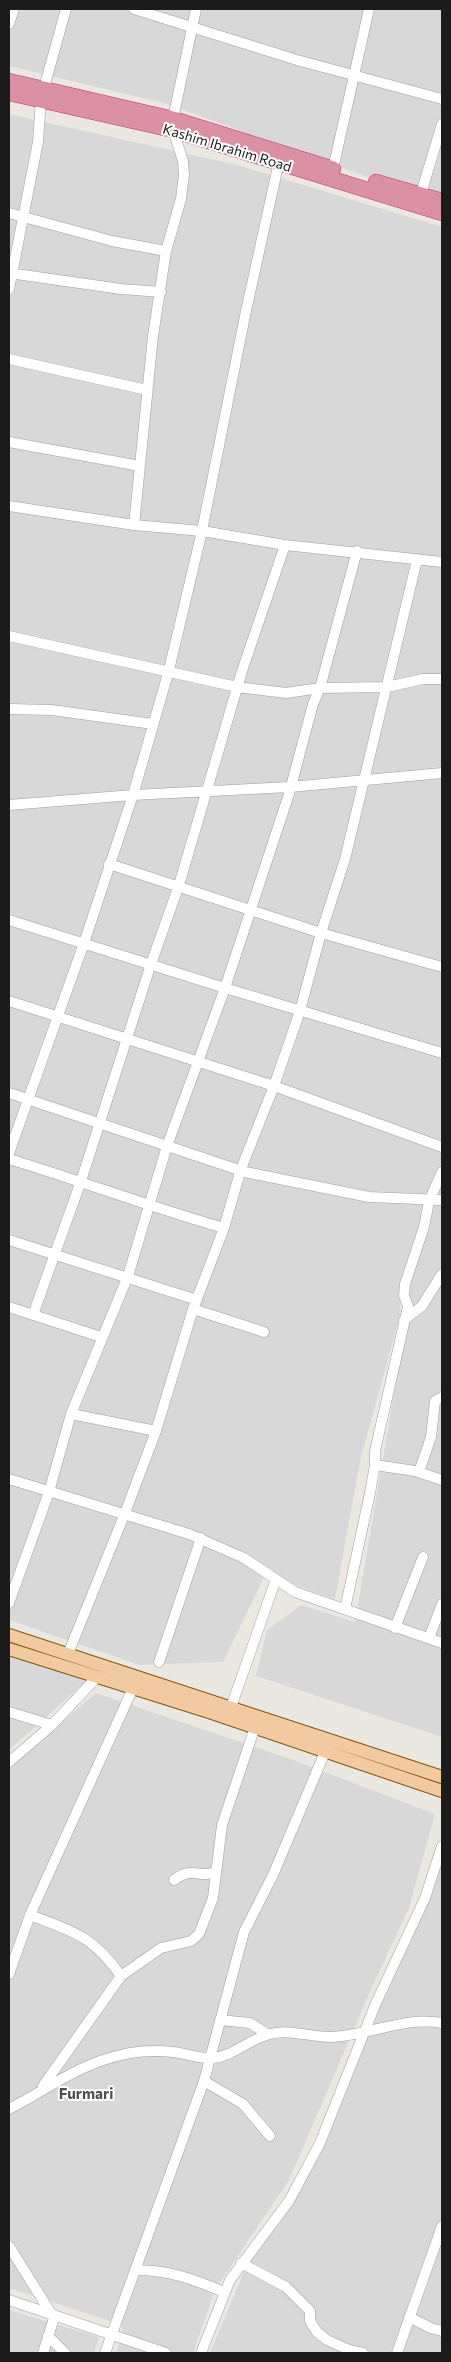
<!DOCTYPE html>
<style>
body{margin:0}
#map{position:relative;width:451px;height:2362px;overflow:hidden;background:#ebe8e2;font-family:Commissioner,sans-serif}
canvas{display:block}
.frame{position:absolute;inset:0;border:10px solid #1b1b1b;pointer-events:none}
</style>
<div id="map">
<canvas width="451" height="2362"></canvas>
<div class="frame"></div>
</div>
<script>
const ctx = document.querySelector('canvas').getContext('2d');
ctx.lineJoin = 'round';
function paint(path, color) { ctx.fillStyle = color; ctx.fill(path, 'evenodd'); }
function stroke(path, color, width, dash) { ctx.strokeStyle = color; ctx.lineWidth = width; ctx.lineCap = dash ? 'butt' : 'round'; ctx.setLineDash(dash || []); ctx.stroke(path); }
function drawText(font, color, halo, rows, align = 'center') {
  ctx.font = font + ' Commissioner,sans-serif'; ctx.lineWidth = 4; ctx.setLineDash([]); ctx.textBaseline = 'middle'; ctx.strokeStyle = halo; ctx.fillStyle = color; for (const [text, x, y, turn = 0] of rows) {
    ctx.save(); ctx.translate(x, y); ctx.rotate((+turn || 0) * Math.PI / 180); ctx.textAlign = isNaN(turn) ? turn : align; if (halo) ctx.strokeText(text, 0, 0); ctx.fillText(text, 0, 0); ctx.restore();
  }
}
paint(new Path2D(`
 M 9,9 L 442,9 L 442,204 L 164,103 L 9,66 Z
 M 9,114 L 237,165 L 442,227 L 442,1167 L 401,1291 L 400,1316 L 360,1461 L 335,1599 L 265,1575 L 223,1662 L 140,1665 L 9,1620 Z
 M 442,1180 L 442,1737 L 256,1676 L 267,1630 L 301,1605 L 355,1622 L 406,1324 L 403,1292 Z
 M 9,1656 L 89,1679 L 9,1750 Z
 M 96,1693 L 293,1760 L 435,1814 L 409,1908 L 372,1987 L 289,2180 L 215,2290 L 193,2353 L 116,2353 L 122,2337 L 122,2325 L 9,2288 L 9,1766 Z
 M 442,1862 L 442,2353 L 210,2353 L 249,2260 L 297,2192 L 424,1910 Z
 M 9,2310 L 99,2337 L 94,2353 L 9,2353 Z`), '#d9d8d8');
const minor = new Path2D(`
 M 134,9 L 297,60 L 442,99
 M 9,24 L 14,9
 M 44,88 L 66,9
 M 173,119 L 196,9
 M 333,169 L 369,9
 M 419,200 L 442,124
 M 9,213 L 112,241 L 166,251
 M 9,273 L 121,289 L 161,292
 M 9,289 L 38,142 L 41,99
 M 9,359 L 147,390
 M 9,442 L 140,466
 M 9,506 L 134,525 L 202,531 L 285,545 L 442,562
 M 134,525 L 153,336 L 166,251 L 181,199 L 184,175 L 183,161 L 173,130
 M 9,636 L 237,687 L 286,693 L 320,688 L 387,687 L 423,679 L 442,679
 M 9,709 L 52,710 L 153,724
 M 9,805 L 133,795 L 290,787 L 442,773
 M 109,864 L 321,933 L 442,967
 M 9,920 L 225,988 L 442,1053
 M 9,1001 L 274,1086 L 442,1147
 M 9,1093 L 245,1172 L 369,1197 L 442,1200
 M 9,1153 L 84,943 L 133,795 L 169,670 L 202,531 L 246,311 L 280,157
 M 9,1159 C 81,1181 151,1207 224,1228
 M 9,1240 L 197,1300
 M 9,1307 L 101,1337
 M 193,1309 L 264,1332
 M 33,1315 L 81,1181 L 151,964 L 179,885 L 242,671 L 285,545
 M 404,1320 L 422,1306 L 442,1274
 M 71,1414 L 156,1431
 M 375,1465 L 415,1471 L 442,1480
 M 419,1472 L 431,1437 L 435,1401 L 442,1397
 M 9,1479 L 189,1534 L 244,1558 L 295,1592 L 442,1643
 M 9,1603 L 49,1492 L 71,1414 L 128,1276 L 167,1146 L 225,988 L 289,794 L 313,704 L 320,688 L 357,551
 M 345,1609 L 370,1493 L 375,1465 L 375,1451 L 408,1306 L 404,1296 L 405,1284 L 424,1227 L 429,1201 L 442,1172
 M 395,1628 L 423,1557
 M 429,1638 L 442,1604
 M 68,1654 L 125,1513 L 156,1431 L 193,1309 L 224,1228 L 241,1169 L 274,1086 L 300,1011 L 321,933 L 345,859 L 417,560
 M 159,1662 L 201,1538
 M 9,1712 L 52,1725
 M 229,1713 L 276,1579
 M 9,1762 L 52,1725 L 97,1677
 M 174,1880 C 193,1865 200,1880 216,1871
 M 30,1915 C 74,1932 92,1935 121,1976
 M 9,1974 L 30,1915 L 133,1688
 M 220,2020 L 250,2023 L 267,2034
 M 204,2081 L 243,2104 L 270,2136
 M 43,2086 L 121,1976 L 161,1948 L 191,1941 L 199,1934 L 213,1898 L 222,1825 L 255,1727
 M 9,2109 C 41,2093 68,2072 103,2060 C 126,2052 149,2049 173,2052 C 185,2053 199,2059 211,2058 C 233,2057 249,2039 270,2034 C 290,2029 310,2037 330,2037 C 369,2036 403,2016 442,2023
 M 9,2246 L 52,2315
 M 241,2263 L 286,2287 L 310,2311 L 310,2321 L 317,2332 L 327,2340 L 349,2350 L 363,2353
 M 135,2270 C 169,2270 193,2279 224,2292
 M 9,2300 L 166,2353
 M 409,2317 L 431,2328 L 442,2331
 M 48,2336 L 65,2353
 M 43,2353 L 55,2315
 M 105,2353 L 204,2081 L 244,1932 L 273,1875 L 325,1752
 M 201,2353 L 230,2280 L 289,2201 L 320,2143 L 376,2003 L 425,1898 L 442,1846
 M 397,2353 L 442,2226`);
const major = new Path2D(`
 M 9,1635 L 442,1777
 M 9,1649 L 209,1712 L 442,1791`);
const highway = new Path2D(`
 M 9,81 L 173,119 L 333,169
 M 9,93 L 173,130 L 442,213
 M 376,182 L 442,201`);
stroke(minor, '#9f9f9f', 11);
stroke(major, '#825610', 14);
stroke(highway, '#c2366e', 16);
stroke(minor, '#fff', 10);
stroke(major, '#f1caa1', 12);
stroke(highway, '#db91a3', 15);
drawText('14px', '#1b1b1b', '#fff', [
 ["Kashim Ibrahim Road",227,148,17]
]);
drawText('bold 15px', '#4e4e4e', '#fff', [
 ["Furmari",86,2094]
]);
</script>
